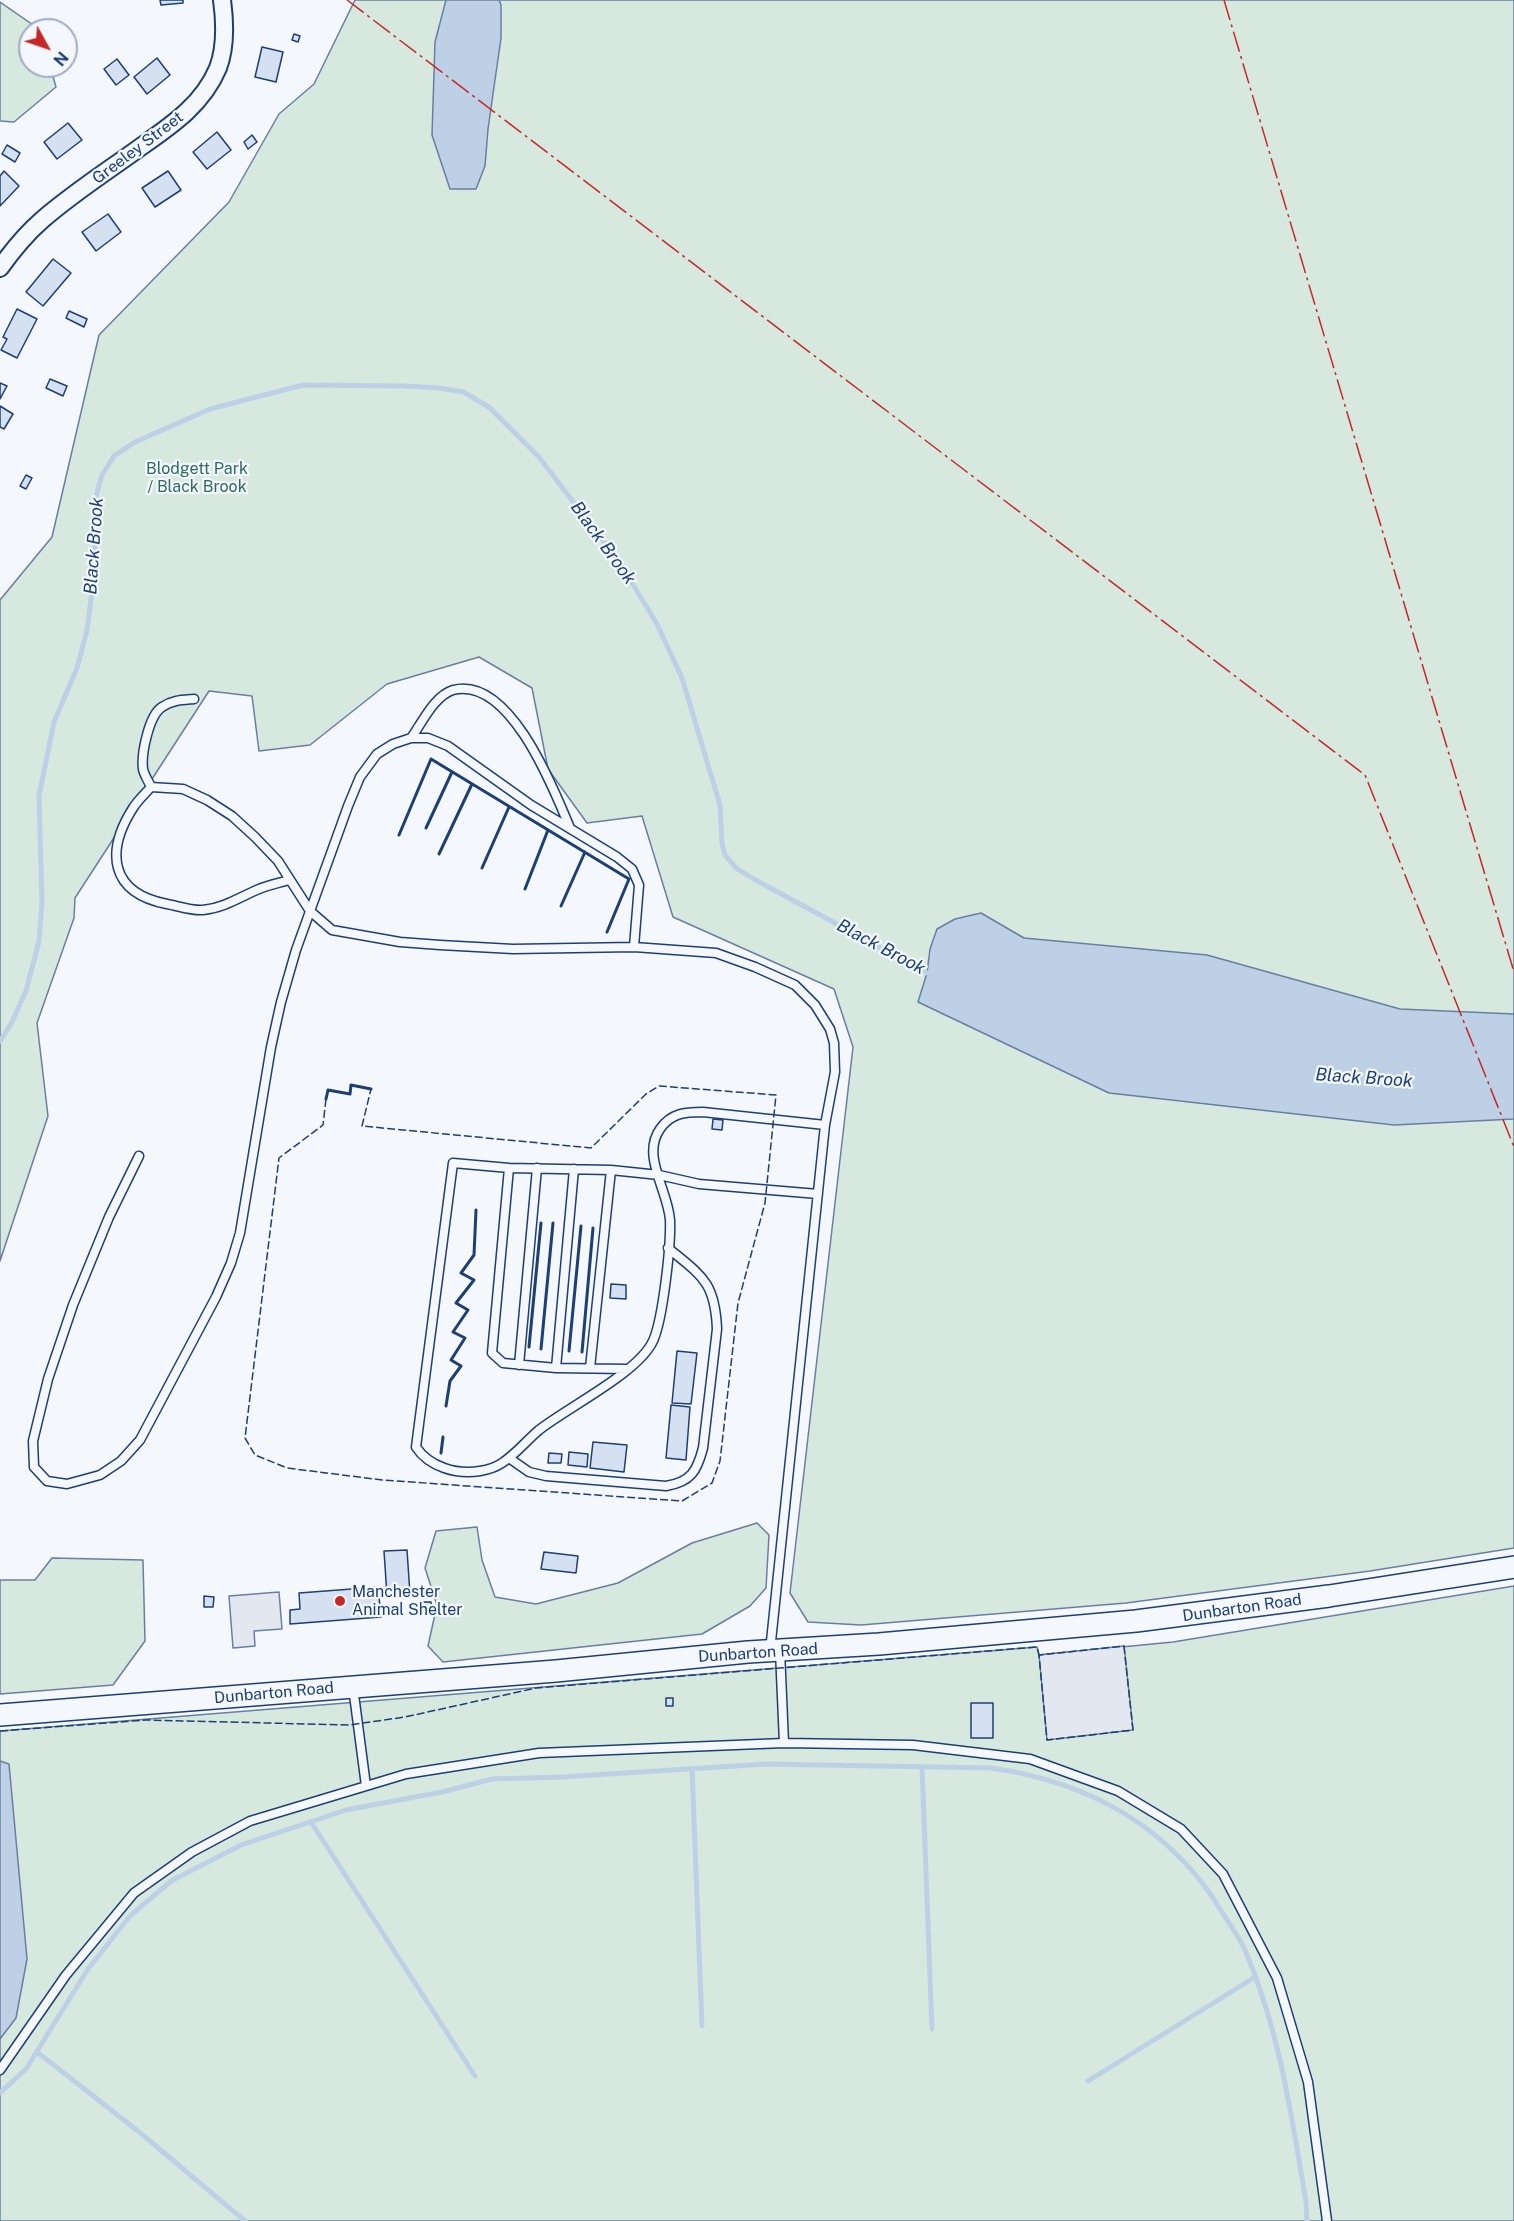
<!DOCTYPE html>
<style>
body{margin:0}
#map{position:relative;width:1514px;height:2221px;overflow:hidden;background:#f4f7fb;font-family:"Public Sans",sans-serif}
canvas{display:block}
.north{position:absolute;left:18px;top:18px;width:60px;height:60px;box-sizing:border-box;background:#f4f7fb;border:2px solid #9eadc5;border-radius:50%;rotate:130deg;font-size:16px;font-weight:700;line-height:24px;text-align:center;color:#1d3f73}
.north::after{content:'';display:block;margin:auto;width:21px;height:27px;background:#c62828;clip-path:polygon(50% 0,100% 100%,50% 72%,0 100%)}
</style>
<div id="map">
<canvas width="1514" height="2221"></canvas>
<div class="north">N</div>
</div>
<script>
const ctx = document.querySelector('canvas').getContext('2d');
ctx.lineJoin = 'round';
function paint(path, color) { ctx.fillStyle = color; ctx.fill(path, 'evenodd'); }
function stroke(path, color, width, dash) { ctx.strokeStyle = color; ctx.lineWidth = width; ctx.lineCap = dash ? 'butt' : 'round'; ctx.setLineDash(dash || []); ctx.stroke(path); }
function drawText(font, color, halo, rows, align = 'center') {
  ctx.font = font + ' "Public Sans",sans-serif'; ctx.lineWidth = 4.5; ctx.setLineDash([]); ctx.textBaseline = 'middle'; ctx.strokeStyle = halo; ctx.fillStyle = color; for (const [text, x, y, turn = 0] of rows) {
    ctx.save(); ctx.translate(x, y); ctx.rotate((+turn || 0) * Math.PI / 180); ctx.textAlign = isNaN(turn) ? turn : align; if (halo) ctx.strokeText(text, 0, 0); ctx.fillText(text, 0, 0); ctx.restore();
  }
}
const green = new Path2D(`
 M 355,0 L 1514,0 L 1514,1548 L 1370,1571 L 1126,1603 L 861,1625 L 808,1622 L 790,1593 L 853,1047 L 834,989 L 673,917 L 642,816 L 587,823 L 548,769 L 532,688 L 479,657 L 387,684 L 310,745 L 259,751 L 252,696 L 209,691 L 75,898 L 74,918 L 37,1023 L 48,1116 L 0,1261 L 0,600 L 52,537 L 99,335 L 229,202 L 279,114 L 314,84 Z
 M 0,2 L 39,29 L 30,30 L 30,66 L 50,66 L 56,87 L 14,122 L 0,121 Z
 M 757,1523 L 769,1535 L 766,1588 L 750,1606 L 702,1634 L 443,1662 L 428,1646 L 437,1605 L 425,1568 L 436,1531 L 477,1527 L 482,1560 L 495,1597 L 536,1604 L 618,1583 L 692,1543 Z
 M 52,1558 L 143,1560 L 145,1641 L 113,1685 L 0,1694 L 0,1580 L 35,1580 Z
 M 1514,1586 L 1514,2221 L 0,2221 L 0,1731 L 1037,1647 L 1039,1655 L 1173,1642 Z`);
paint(green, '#d7e8df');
stroke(green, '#687fa3', 1.5);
const parking = new Path2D(`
 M 279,1592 L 282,1629 L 254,1631 L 255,1646 L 233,1648 L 229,1596 Z
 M 1124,1646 L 1133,1730 L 1047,1740 L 1039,1655 Z`);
paint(parking, '#e3e8f0');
stroke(parking, '#687fa3', 1.5);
const water = new Path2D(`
 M 446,0 L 499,0 L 501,5 L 501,38 L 488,129 L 485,166 L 476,189 L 450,189 L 432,135 L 435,42 Z
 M 981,913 L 1024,938 L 1207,955 L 1400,1009 L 1514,1014 L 1514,1119 L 1394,1125 L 1109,1093 L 918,1002 L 927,973 L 930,949 L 937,929 L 955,919 Z
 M 0,1761 L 9,1764 L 27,1959 L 16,2018 L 0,2039 Z`);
paint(water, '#bed0e5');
stroke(water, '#687fa3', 1.5);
stroke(new Path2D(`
 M 0,1041 L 10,1026 L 26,991 L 39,941 L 42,903 L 39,796 L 54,722 L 77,668 L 87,630 L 94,577 L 96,496 L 102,475 L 114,456 L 135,442 L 210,409 L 303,385 L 405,386 L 439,388 L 464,392 L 490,408 L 539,457 L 620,563 L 657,624 L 682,678 L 720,805 L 722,844 L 725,855 L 736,868 L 752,878 L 927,973 L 933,975
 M 922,1767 L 932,2029
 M 692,1769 L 702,2026
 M 311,1822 L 475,2076
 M 37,2052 L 138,2131 L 245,2221
 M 1088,2081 L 1255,1977
 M 0,2093 L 26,2069 L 88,1969 L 130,1916 L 171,1881 L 241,1845 L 346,1810 L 442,1792 L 492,1779 L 562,1777 L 766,1764 L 991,1768 C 1090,1782 1172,1828 1224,1915 C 1232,1928 1242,1941 1247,1955 C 1280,2034 1292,2118 1306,2202 L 1307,2221`), '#bed0e5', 5);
const building = new Path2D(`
 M 160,0 L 183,0 L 183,3 L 161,5 Z
 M 294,34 L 300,36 L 298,42 L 292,40 Z
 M 262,47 L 283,52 L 276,82 L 255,77 Z
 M 157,58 L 170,75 L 147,94 L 134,77 Z
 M 117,59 L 129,75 L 116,85 L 104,69 Z
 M 68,123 L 82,140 L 57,159 L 44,142 Z
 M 217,132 L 231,150 L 207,169 L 193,152 Z
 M 252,135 L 257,142 L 248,149 L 244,142 Z
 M 7,145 L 20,153 L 15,162 L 2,154 Z
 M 4,171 L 19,186 L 0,206 L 0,176 Z
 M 168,171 L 181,190 L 155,207 L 142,188 Z
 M 108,214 L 121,232 L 96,251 L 82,232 Z
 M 53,259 L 71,273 L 43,306 L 26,292 Z
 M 17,309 L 37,319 L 17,358 L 1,350 L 7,339 L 3,337 Z
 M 69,311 L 87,319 L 84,327 L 66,318 Z
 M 50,379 L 67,386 L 63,396 L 46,388 Z
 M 0,383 L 7,386 L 0,399 Z
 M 0,406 L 13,414 L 4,429 L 0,427 Z
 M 26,475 L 32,478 L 26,489 L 20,486 Z
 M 713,1119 L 723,1120 L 722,1130 L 712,1129 Z
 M 611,1284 L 626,1285 L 626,1299 L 610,1298 Z
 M 677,1351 L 697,1353 L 691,1404 L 672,1403 Z
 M 671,1405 L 690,1407 L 686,1460 L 666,1458 Z
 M 593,1442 L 627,1445 L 624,1472 L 590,1468 Z
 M 569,1452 L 588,1454 L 587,1467 L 568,1465 Z
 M 549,1453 L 562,1454 L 561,1463 L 548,1463 Z
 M 407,1550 L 410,1594 L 387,1596 L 384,1551 Z
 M 544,1552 L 578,1556 L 576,1573 L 541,1569 Z
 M 378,1587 L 381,1617 L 290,1624 L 290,1610 L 300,1609 L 299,1593 Z
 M 204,1596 L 214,1597 L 213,1607 L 204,1607 Z
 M 422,1602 L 431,1602 L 432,1610 L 423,1610 Z
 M 666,1698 L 673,1698 L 673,1706 L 666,1706 Z
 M 971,1703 L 993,1703 L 993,1738 L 971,1738 Z`);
paint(building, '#d5e0f0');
stroke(building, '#1d3f73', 1.5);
const service = new Path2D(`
 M 194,699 C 182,700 172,700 162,707 C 149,715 141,754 143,769 C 144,775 149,782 151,787 L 183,789 L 207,800 L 232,816 L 255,837 L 278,861 L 310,911 L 332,930 L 400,942 L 440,945 L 513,949 L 634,947 L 716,953 L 755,967 L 795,985 L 815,1005 L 830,1029 L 834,1043 L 835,1072 L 825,1125 L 770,1651
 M 411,738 C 422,723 434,696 453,690 C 510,675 554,790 570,828
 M 151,787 C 145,794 138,800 133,808 C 105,852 110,893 167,904 C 178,906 192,911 203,910 C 224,908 240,897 259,889 C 268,885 279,883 289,880
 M 139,1156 L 109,1217 L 73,1305 L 48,1379 L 33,1441 L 34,1467 L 47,1481 L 67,1484 L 100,1475 L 121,1461 L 140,1440 L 216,1297 L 231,1263 L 240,1233 L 271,1047 L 281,1002 L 296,950 L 348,806 L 360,777 L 377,754 L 393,744 L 411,738 L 428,738 L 448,746 L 531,805 L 617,857 L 632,869 L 639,885 L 634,947
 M 509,1168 L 492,1353 L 503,1363 L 556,1368 L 627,1369
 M 818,1194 L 699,1184 L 659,1175 L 611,1170 L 509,1168 L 453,1163 L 416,1447 C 429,1467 457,1475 480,1471 C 487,1470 496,1467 502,1463 C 516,1454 526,1441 539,1430 C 568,1407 638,1373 653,1341 C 663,1319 671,1245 670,1220 C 668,1190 641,1156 660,1129 C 671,1113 685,1112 703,1112 L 825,1125
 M 519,1365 L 537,1168
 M 556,1368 L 574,1169
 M 590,1368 L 611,1170
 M 509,1458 L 529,1472 L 546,1476 L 666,1486 C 691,1482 697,1471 703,1448 L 717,1329 C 715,1282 702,1276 668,1248
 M 780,1651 L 784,1743
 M 353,1687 L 366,1786
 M 0,2070 L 66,1975 L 134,1893 L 192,1852 L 250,1821 L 406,1774 L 539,1753 L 784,1743 L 913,1745 L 1030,1759 L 1118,1791 L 1181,1829 L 1223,1874 L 1277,1978 L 1308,2082 L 1327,2221`);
const minor = new Path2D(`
 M 0,268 C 12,251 26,234 42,220 C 73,193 109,170 142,146 C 172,125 203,104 218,68 C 226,47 225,22 222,0`);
const tertiary = new Path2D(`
 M 0,1715 L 556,1671 L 748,1652 L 879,1644 L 1136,1621 L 1329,1596 L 1514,1567`);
stroke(service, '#1d3f73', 11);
stroke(minor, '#1d3f73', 20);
stroke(tertiary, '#1d3f73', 24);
stroke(service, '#f4f7fb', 8);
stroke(minor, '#f4f7fb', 16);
stroke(tertiary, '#f4f7fb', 21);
stroke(new Path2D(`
 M 326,1099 L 323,1125 L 279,1158 L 245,1438 L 255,1455 L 287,1468 L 382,1480 L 682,1501 L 712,1483 L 720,1461 L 738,1303 L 765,1203 L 776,1095 L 659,1086 L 646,1094 L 591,1148 L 362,1126 L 371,1089
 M 1124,1646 L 1133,1730 L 1047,1740 L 1039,1655 Z
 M 0,1731 L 146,1720 L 349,1725 L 405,1717 L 536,1688 L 1037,1647 L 1039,1655`), '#1d3f73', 1.5, [8, 3]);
stroke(new Path2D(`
 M 426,828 L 452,772
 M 399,835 L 431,759 L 629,879 L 607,932
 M 439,854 L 472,784
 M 482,868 L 509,807
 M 525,889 L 548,830
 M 561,906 L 585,852
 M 326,1099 L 328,1090 L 350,1094 L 351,1085 L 371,1089
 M 529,1347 L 541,1223
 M 541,1349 L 553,1223
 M 569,1351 L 581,1226
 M 582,1352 L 593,1228
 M 446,1406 L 450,1381 L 461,1366 L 451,1360 L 465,1338 L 453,1332 L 468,1310 L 456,1303 L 474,1280 L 461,1273 L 474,1255 L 476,1210
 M 441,1453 L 443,1437`), '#1d3f73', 3);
stroke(new Path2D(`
 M 347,0 L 1365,775 L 1514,1147
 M 1224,0 L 1514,972`), '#c62828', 1.5, [21, 4.5, 3, 4.5]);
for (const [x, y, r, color] of [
 [340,1601,6,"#c62828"]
]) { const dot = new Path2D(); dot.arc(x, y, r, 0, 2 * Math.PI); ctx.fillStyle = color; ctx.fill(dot); stroke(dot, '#f4f7fb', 2); }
drawText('16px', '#1d3f73', '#f4f7fb', [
 ["Greeley Street",138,148,-37],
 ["Dunbarton Road",1242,1608,-8],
 ["Dunbarton Road",758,1653,-4],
 ["Dunbarton Road",274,1693,-5]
]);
drawText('16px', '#2c6c60', '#f4f7fb', [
 ["Blodgett Park",197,469],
 ["/ Black Brook",197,487]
]);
drawText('16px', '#1d3f73', '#f4f7fb', [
 ["Manchester",352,1592],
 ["Animal Shelter",352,1610]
], 'left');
drawText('italic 18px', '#1d3f73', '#f4f7fb', [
 ["Black Brook",603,543,54],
 ["Black Brook",94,546,-86],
 ["Black Brook",881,947,28],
 ["Black Brook",1364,1078,4]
]);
</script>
